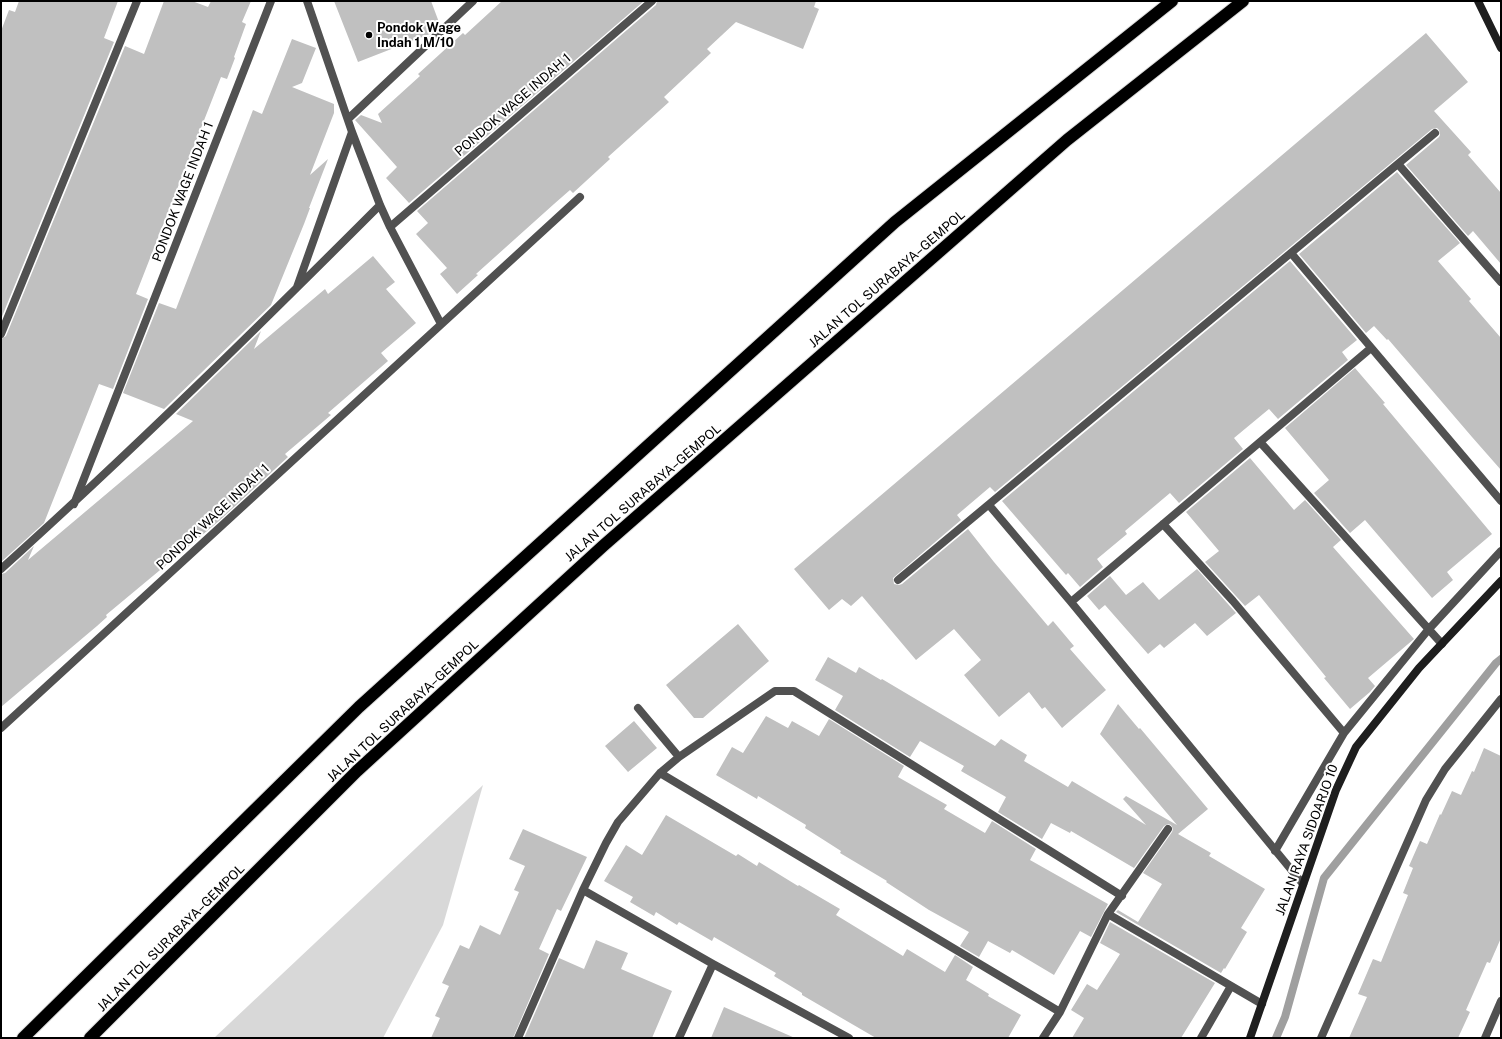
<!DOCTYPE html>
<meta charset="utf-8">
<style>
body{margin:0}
#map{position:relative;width:1502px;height:1039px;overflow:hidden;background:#fff;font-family:"Public Sans",sans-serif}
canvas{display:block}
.frame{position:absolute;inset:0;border:2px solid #000;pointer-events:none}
</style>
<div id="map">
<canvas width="1502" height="1039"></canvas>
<div class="frame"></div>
</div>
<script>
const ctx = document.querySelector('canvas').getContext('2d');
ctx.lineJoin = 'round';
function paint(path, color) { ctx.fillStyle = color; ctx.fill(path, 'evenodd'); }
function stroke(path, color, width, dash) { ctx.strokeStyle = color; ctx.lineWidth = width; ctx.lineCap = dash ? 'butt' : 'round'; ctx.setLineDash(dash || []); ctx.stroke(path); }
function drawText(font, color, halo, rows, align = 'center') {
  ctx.font = font + ' "Public Sans",sans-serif'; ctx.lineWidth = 4; ctx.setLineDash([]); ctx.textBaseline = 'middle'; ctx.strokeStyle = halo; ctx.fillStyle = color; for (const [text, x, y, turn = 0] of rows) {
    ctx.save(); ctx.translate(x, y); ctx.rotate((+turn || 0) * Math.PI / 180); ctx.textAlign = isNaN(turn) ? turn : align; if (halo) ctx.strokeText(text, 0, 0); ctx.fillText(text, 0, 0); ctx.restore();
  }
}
paint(new Path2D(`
 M 483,785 L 443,925 L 383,1038 L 214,1038 Z`), '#d8d8d8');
stroke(new Path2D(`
 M 1276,1038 L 1285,1017 L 1324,878 L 1496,663 L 1501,659`), '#9f9f9f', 8);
paint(new Path2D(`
 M 19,1 L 118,1 L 104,38 L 114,42 L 1,319 L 1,31 L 9,10 L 15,12 Z
 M 164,1 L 192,1 L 208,7 L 211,1 L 251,1 L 242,22 L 246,24 L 234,57 L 235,58 L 227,79 L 221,77 L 136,294 L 148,299 L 113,389 L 99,384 L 44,523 L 1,562 L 1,339 L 6,336 L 125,46 L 144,54 Z
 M 334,1 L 431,1 L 440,25 L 430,34 L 358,62 Z
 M 502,1 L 644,1 L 409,203 L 386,178 L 397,167 L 355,120 L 361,115 L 382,123 L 378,114 L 420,76 L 418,74 L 463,33 L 465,35 Z
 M 657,1 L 816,1 L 814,7 L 819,9 L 803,49 L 736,22 L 707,49 L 711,53 L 664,97 L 669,102 L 608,157 L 610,159 L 573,193 L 570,190 L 554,204 L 476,274 L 478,275 L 457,294 L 440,274 L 447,268 L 416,234 L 428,223 L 417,211 L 656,5 Z
 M 1426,33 L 1468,82 L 1434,111 L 1471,152 L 1468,155 L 1501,193 L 1501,264 L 1473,231 L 1468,236 L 1406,165 L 1439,137 L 1440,135 L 1439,130 L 1437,128 L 1432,129 L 995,492 L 990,487 L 957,515 L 961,520 L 893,578 L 894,584 L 899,585 L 902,584 L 968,529 L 994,562 L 1048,626 L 1053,621 L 1074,646 L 1070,649 L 1106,690 L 1062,728 L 1045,707 L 1042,709 L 1029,692 L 999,717 L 964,675 L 981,660 L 954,629 L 916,660 L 862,596 L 851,606 L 842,599 L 829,610 L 794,569 Z
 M 292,39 L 316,48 L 302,83 L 292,87 L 334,104 L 334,113 L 310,175 L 328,159 L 309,208 L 310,208 L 304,224 L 271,305 L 164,409 L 123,393 L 159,303 L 176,309 L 253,110 L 262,114 Z
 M 1397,172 L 1460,243 L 1438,261 L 1471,299 L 1469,301 L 1501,338 L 1501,470 L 1472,437 L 1388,339 L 1387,340 L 1374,326 L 1366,333 L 1299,254 Z
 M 373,256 L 395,282 L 386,289 L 416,323 L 381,353 L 388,361 L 328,413 L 331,415 L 285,454 L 288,457 L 219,521 L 106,615 L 107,617 L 97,626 L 1,707 L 1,574 L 5,573 L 34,546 L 28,560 L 193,421 L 176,414 L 261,331 L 254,349 L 325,289 L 328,294 Z
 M 1290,261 L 1357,340 L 1342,352 L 1348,360 L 1278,419 L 1269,409 L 1234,438 L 1243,449 L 1179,503 L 1170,493 L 1125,531 L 1127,534 L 1097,559 L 1103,567 L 1080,587 L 1068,573 L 1066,575 L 1002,501 Z
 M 1355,368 L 1385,403 L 1383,404 L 1492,534 L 1447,572 L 1453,580 L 1432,598 L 1365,520 L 1350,533 L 1314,493 L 1329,480 L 1285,428 Z
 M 1250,458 L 1294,510 L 1305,500 L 1341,540 L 1333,547 L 1414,639 L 1368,678 L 1375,686 L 1370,692 L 1350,709 L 1324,678 L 1326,677 L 1259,595 L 1245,606 L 1205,562 L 1219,551 L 1186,512 Z
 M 1197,569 L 1236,613 L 1207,636 L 1195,623 L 1164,648 L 1160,644 L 1148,654 L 1105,605 L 1099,610 L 1087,596 L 1110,576 L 1126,595 L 1143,582 L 1159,600 Z
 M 738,624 L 769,661 L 703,718 L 694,718 L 666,685 Z
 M 828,657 L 856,673 L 859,667 L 881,680 L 882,679 L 995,746 L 1001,739 L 1027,755 L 1024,761 L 1068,787 L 1072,781 L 1146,825 L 1123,799 L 1126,796 L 1177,825 L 1100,734 L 1118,704 L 1139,729 L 1140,728 L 1208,809 L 1178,834 L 1211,853 L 1209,856 L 1265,889 L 1241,928 L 1247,932 L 1225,969 L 1224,968 L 1221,973 L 1116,912 L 1118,910 L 1138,922 L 1162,884 L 1143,873 L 1172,832 L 1173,829 L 1171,825 L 1168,824 L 1164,826 L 1134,868 L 1071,831 L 1070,833 L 1051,823 L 1042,839 L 998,812 L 1006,797 L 961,771 L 964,766 L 920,741 L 910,757 L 835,710 L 843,696 L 815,680 Z
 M 766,716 L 788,728 L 792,721 L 819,736 L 829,719 L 904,766 L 898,777 L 947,805 L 944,809 L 985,833 L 992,821 L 1036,849 L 1030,860 L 1108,904 L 1091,937 L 1080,931 L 1054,975 L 1012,950 L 1010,953 L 988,941 L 979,957 L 960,946 L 969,932 L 929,910 L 886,882 L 887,881 L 840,853 L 841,851 L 805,828 L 806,825 L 758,796 L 757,799 L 716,775 L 732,747 L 743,753 Z
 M 634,721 L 657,748 L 628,772 L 605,746 Z
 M 1484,748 L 1501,756 L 1501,938 L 1490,963 L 1487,962 L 1466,1010 L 1470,1012 L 1458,1038 L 1349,1038 L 1367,997 L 1358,994 L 1373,959 L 1381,962 L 1408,895 L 1403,893 L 1413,868 L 1409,866 L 1420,841 L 1427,844 L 1440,814 L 1441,815 L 1452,791 L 1461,795 L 1472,771 L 1474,772 Z
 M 666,815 L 736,856 L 738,854 L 757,866 L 759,862 L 798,886 L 799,885 L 840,909 L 836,915 L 903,956 L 907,949 L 945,972 L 955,955 L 973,967 L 966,980 L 989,994 L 988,996 L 1021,1015 L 1008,1038 L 876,1038 L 802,995 L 802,993 L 774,976 L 776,973 L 714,937 L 712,941 L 679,922 L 677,925 L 656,912 L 654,916 L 630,902 L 633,897 L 604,881 L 626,845 L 642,855 Z
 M 523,829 L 587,857 L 561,911 L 557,909 L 539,949 L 549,954 L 513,1038 L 431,1038 L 440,1018 L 435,1016 L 449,986 L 442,983 L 460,945 L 469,949 L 480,925 L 500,935 L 519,892 L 514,890 L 525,866 L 509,859 Z
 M 1110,922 L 1215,983 L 1181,1038 L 1072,1038 L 1084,1018 L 1071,1010 L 1087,984 L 1097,990 L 1120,954 L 1100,943 Z
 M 596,940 L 628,953 L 621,969 L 672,991 L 652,1038 L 524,1038 L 559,958 L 584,969 Z
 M 724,1007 L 795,1038 L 711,1038 Z`), '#c0c0c0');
const highway = new Path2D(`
 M 23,1038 L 359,707 L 895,222 L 1172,1
 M 90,1038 L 357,771 L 603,546 L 1067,140 L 1243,1`);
stroke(highway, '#dbdbdb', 14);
stroke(new Path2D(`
 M 307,1 L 352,132 L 380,205 L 390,227 L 441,324
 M 348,119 L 473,1
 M 1398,164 L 1501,282
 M 390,227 L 652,1
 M 1291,253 L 1501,501
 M 297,287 L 352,132
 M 1,334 L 137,1
 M 1260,442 L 1442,644
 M 74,504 L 271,1
 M 989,505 L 1071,602 L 1303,884
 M 1163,524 L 1233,601 L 1344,733
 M 1,569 C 131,452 256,329 380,205
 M 898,580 L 1435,133
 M 1071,602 L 1371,348
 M 638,708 L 679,757
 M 1,728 L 580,197
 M 660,773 L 1060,1012
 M 1275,851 L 1344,733 L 1428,630 L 1501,551
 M 583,890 L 713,964 L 849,1038
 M 1108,914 L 1262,1004
 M 518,1038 L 583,890 L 606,843 L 618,822 L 660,773 L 679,757 L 775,691 L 794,691 L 1122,896
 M 679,1038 L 713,964
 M 1043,1038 L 1060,1012 L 1108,914 L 1168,829
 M 1201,1038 L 1231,986
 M 1321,1038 L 1426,800 L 1445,769 L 1501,699
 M 1485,1038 L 1501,1001`), '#515151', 8);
stroke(new Path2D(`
 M 1478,1 L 1501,48
 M 1250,1038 L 1336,790 L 1356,747 L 1419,668 L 1501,581`), '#1e1e1e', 8);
stroke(highway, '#000', 12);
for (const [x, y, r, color] of [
 [369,35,4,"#000"]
]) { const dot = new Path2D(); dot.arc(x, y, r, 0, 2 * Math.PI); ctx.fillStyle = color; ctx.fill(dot); stroke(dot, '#fff', 1.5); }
drawText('bold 13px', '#000', '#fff', [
 ["Pondok Wage",377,28],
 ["Indah 1 M/10",377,43]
], 'left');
drawText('13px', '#000', '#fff', [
 ["PONDOK WAGE INDAH 1",513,105,-41],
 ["PONDOK WAGE INDAH 1",183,192,-69],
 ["JALAN TOL SURABAYA–GEMPOL",887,279,-41],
 ["JALAN TOL SURABAYA–GEMPOL",643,493,-41],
 ["PONDOK WAGE INDAH 1",213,517,-43],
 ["JALAN TOL SURABAYA–GEMPOL",403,711,-43],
 ["JALAN RAYA SIDOARJO 10",1307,840,-70],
 ["JALAN TOL SURABAYA–GEMPOL",171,938,-45]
]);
</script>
